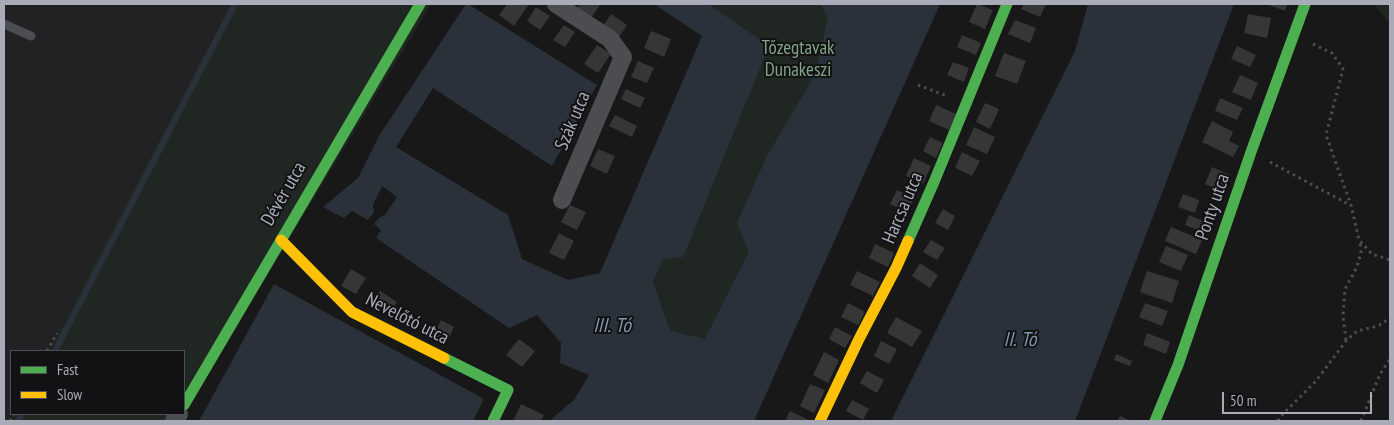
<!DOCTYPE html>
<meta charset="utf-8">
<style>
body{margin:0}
#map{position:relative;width:1394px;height:425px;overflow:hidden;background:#181818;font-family:"PT Sans Narrow",sans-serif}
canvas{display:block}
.frame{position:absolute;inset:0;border:5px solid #a9acb8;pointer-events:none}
.legend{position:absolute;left:10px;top:350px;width:175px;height:65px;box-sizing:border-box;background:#121214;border:1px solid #4e5056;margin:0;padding:6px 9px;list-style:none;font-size:15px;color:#a9acb8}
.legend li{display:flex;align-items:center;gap:10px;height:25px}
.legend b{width:25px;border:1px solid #4e5056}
.scale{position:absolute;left:1222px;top:392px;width:150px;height:22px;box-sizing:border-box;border:2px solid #a9acb8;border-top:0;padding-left:6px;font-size:15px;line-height:18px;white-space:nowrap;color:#a9acb8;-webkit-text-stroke:4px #121214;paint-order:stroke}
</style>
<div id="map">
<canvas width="1394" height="425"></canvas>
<div class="frame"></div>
<ul class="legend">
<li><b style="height:6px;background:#4caf50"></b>Fast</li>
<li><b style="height:6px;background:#ffc107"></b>Slow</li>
</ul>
<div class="scale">50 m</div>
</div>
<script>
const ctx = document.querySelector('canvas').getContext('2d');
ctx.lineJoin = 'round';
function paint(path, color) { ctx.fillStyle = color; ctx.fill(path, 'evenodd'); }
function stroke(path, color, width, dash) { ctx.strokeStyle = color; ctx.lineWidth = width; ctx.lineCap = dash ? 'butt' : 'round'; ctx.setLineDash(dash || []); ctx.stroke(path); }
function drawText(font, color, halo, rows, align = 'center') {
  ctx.font = font + ' "PT Sans Narrow",sans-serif'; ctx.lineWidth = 4; ctx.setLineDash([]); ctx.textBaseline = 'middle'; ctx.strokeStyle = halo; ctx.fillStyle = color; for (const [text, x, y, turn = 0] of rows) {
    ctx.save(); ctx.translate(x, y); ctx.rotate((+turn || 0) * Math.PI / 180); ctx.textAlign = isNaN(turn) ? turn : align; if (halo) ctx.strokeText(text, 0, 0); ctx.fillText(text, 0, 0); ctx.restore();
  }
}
paint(new Path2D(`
 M 4,4 L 230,4 L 47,351 L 11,351 L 11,414 L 14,414 L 10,421 L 4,421 Z`), '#222224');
paint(new Path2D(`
 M 230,4 L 431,4 L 184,413 L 184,351 L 47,351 Z
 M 676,4 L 856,4 L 714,366 L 632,301 L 745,53 Z
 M 1374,4 L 1390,4 L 1390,24 Z
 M 14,414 L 183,414 L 178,421 L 10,421 Z`), '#202722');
paint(new Path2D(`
 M 466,4 L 468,4 L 597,85 L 552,166 L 433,88 L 396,147 L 508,215 L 522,259 L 568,280 L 600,273 L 702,36 L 654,4 L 708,4 L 769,46 L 683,257 L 663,259 L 653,282 L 670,331 L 705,339 L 749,252 L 737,223 L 767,156 L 816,73 L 828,17 L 820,4 L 940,4 L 754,421 L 549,421 L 574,400 L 589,375 L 560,363 L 561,343 L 537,315 L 509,328 L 376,238 L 381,230 L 374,224 L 379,218 L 385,215 L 397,197 L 382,186 L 373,205 L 374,212 L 368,220 L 352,211 L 344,218 L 323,207 L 358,178 L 379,136 Z
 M 1088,4 L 1234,4 L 1075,421 L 891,421 L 1075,51 Z
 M 274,284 L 484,399 L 473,421 L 199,421 Z`), '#2b313a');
stroke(new Path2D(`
 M 55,351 L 235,4
 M 18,421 L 22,414`), '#2b313a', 6);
paint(new Path2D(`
 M 507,4 L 529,4 L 514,26 L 499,15 Z
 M 580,4 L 598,4 L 600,5 L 591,18 L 577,8 Z
 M 977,4 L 993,10 L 985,29 L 969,22 Z
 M 1024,4 L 1046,4 L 1040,17 L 1021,9 Z
 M 1266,4 L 1287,4 L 1285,11 Z
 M 536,7 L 550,16 L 540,30 L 527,21 Z
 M 611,14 L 627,25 L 619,37 L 603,26 Z
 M 1248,14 L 1271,18 L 1267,38 L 1244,33 Z
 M 1015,20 L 1036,28 L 1030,43 L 1008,34 Z
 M 564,25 L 575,32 L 565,47 L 553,40 Z
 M 651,31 L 671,39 L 664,57 L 644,48 Z
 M 962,35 L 981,43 L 976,55 L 957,47 Z
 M 597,45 L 611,54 L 598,73 L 584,64 Z
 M 1237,46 L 1256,55 L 1250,67 L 1231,59 Z
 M 1004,53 L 1026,61 L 1017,84 L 995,76 Z
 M 638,61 L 654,68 L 647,83 L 631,77 Z
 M 953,62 L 969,68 L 964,82 L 947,75 Z
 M 1240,75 L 1258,83 L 1251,100 L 1232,92 Z
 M 626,89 L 645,98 L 640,108 L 621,99 Z
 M 1220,98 L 1243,108 L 1237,120 L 1215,111 Z
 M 985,103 L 999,109 L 990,129 L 976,122 Z
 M 936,105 L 956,114 L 949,130 L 929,121 Z
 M 615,115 L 637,126 L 632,137 L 609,126 Z
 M 1212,121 L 1233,132 L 1229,141 L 1239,146 L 1233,157 L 1202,142 Z
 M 974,127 L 995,137 L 987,154 L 966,145 Z
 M 930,137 L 943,143 L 936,158 L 923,151 Z
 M 598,149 L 615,156 L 607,174 L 590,166 Z
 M 962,152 L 980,161 L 972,176 L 955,168 Z
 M 914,158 L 931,166 L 923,184 L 906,176 Z
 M 1212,167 L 1230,175 L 1223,192 L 1205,184 Z
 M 897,190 L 914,198 L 908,212 L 890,204 Z
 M 1183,194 L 1199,200 L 1195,213 L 1178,207 Z
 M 570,205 L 586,212 L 577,230 L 561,222 Z
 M 943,209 L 955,216 L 948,230 L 935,223 Z
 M 1189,215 L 1209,223 L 1205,233 L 1185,225 Z
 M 1171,227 L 1202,240 L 1196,254 L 1165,241 Z
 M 559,233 L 574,241 L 564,260 L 549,253 Z
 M 931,240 L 945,248 L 937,260 L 923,252 Z
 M 875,244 L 894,253 L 888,267 L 869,258 Z
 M 1166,246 L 1188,255 L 1181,271 L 1159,262 Z
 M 920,263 L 938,275 L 930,288 L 912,276 Z
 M 351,269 L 366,278 L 356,294 L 341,286 Z
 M 857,271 L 880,282 L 873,296 L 850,285 Z
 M 1147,271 L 1179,281 L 1172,303 L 1140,292 Z
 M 380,291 L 397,302 L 390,312 L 373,301 Z
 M 848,303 L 865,312 L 858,325 L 841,317 Z
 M 1145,303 L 1168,311 L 1162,326 L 1139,317 Z
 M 896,317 L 922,331 L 912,347 L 887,333 Z
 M 441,320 L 454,327 L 446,344 L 433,337 Z
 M 835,327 L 852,336 L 845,348 L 829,339 Z
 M 1147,333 L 1170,342 L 1166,354 L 1143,345 Z
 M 519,339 L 535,351 L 522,367 L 506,355 Z
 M 881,341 L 897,349 L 889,364 L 874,356 Z
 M 824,352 L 839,360 L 828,383 L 813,375 Z
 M 1116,354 L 1132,361 L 1130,366 L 1114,360 Z
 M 867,371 L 884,380 L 877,393 L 860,383 Z
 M 810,384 L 825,390 L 814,413 L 800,406 Z
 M 852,400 L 869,409 L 863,420 L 846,411 Z
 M 521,404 L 544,415 L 541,421 L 513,421 Z
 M 790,411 L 811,421 L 785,421 Z
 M 1120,416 L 1132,421 L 1117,421 Z`), '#363637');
stroke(new Path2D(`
 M 1313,44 L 1332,53 L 1343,69 L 1326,135 L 1351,205 L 1359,240 L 1372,254 L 1390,260
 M 918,85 L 947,96
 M 1270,162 L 1350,205
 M 1346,340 L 1343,316 L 1345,289 L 1357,267 L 1361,252 L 1360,241
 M 47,351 L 57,333
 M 10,421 L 14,414
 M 1278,421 L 1279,418 L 1316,381 L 1346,341 L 1357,331 L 1378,326 L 1390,318
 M 1361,421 L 1380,374 L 1390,359`), '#4e4e52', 3, [2.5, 4]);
stroke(new Path2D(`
 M 4,24 L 31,36`), '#4c4d51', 9);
stroke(new Path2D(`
 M 556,4 L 610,39 L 623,57 L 562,200
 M 174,421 L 179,414`), '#4c4d51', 18);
stroke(new Path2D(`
 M 908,241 L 934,182 L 1007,4
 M 444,358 L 508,390 L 493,421
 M 184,405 L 420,4
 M 1155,421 L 1178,365 L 1251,152 L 1305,4`), '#4caf50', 11);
stroke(new Path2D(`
 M 281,240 L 352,312 L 444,358
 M 820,421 L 859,339 L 896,268 L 908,241`), '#ffc107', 11);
drawText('19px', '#81a387', '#121214', [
 ["Tőzegtavak",798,49],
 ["Dunakeszi",798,71]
]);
drawText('19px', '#a9acb8', '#121214', [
 ["Szák utca",573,121,-67],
 ["Dévér utca",284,194,-60],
 ["Ponty utca",1213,207,-71],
 ["Harcsa utca",903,208,-67],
 ["Nevelőtó utca",407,319,27]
]);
drawText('italic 20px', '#8196b2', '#121214', [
 ["III. Tó",612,326],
 ["II. Tó",1020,340]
]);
</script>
